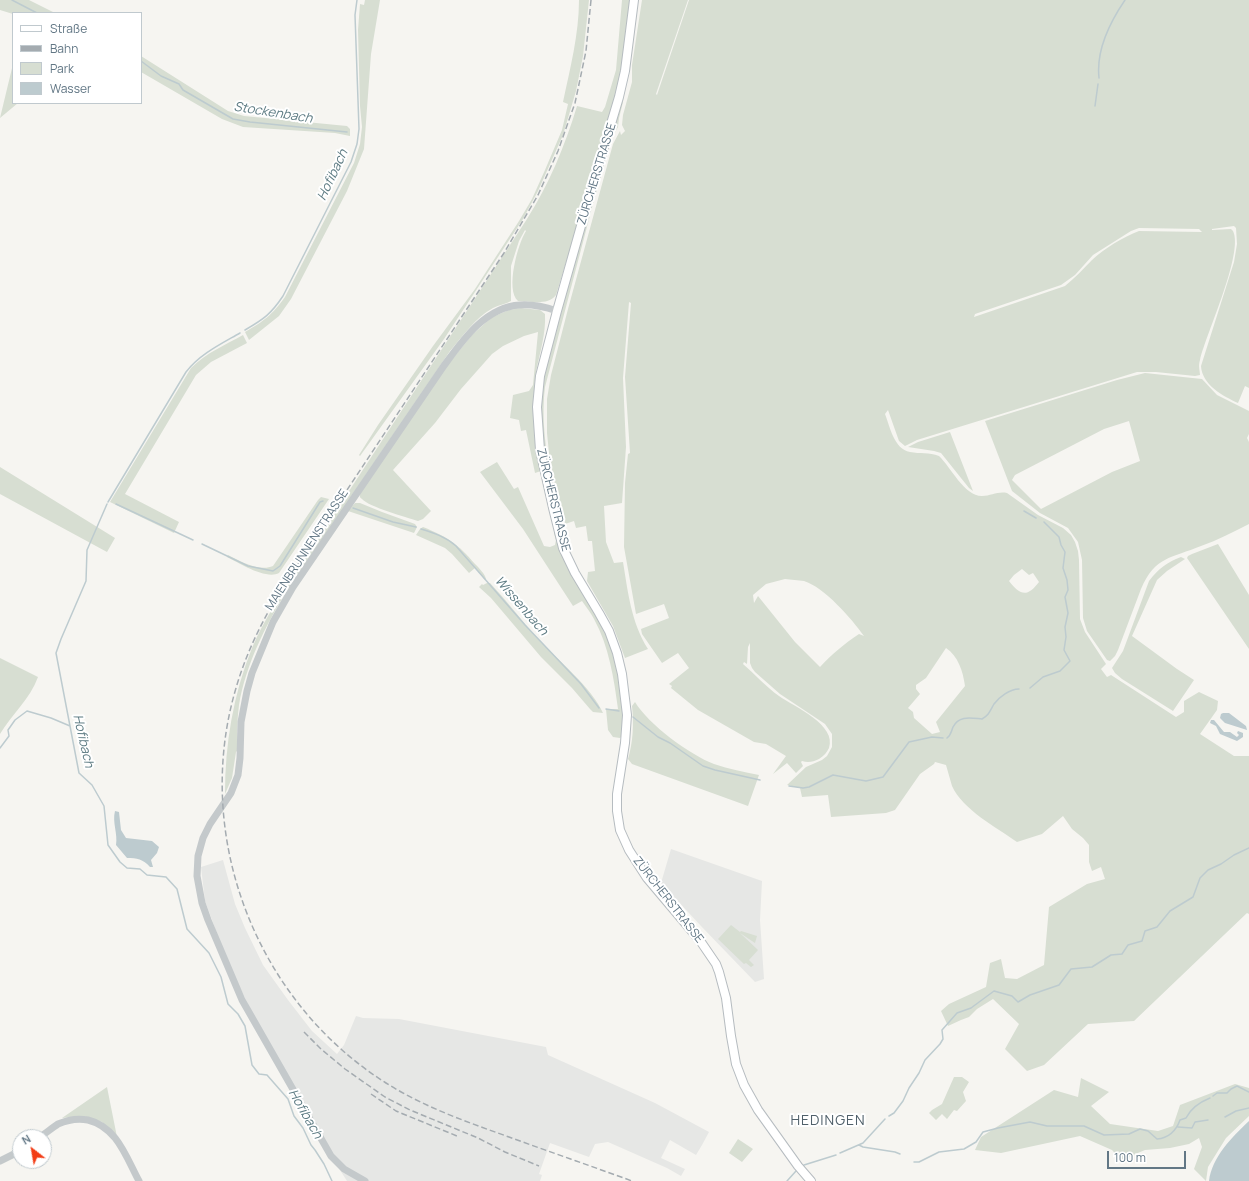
<!DOCTYPE html>
<meta charset="utf-8">
<style>
body{margin:0}
#map{position:relative;width:1249px;height:1181px;overflow:hidden;background:#f6f5f1;font-family:Manrope,sans-serif}
canvas{display:block}
.legend{position:absolute;left:12px;top:12px;width:130px;height:92px;box-sizing:border-box;background:#fff;border:1px solid #c0c9ce;margin:0;padding:5px 7px;list-style:none;font-size:12px;color:#627785}
.legend li{display:flex;align-items:center;gap:8px;height:20px}
.legend b{width:20px;border:1px solid #c0c9ce}
.north{position:absolute;left:12px;top:1129px;width:40px;height:40px;box-sizing:border-box;background:#fff;border:1px solid #c0c9ce;border-radius:50%;rotate:329deg;font-size:11px;font-weight:700;line-height:16px;text-align:center;color:#627785}
.north::after{content:'';display:block;margin:auto;width:14px;height:18px;background:#f23c15;clip-path:polygon(50% 0,100% 100%,50% 72%,0 100%)}
.scale{position:absolute;left:1107px;top:1151px;width:79px;height:18px;box-sizing:border-box;border:2px solid #627785;border-top:0;padding-left:5px;font-size:12px;line-height:14px;white-space:nowrap;color:#627785;-webkit-text-stroke:3px #fff;paint-order:stroke}
</style>
<div id="map">
<canvas width="1249" height="1181"></canvas>
<ul class="legend">
<li><b style="height:5px;background:#fff"></b>Straße</li>
<li><b style="height:5px;background:#a4abb0"></b>Bahn</li>
<li><b style="height:11px;background:#d7ded2"></b>Park</li>
<li><b style="height:11px;background:#bdcbcf"></b>Wasser</li>
</ul>
<div class="north">N</div>
<div class="scale">100 m</div>
</div>
<script>
const ctx = document.querySelector('canvas').getContext('2d');
ctx.lineJoin = 'round';
function paint(path, color) { ctx.fillStyle = color; ctx.fill(path, 'evenodd'); }
function stroke(path, color, width, dash) { ctx.strokeStyle = color; ctx.lineWidth = width; ctx.lineCap = dash ? 'butt' : 'round'; ctx.setLineDash(dash || []); ctx.stroke(path); }
function drawText(font, color, halo, rows, align = 'center') {
  ctx.font = font + ' Manrope,sans-serif'; ctx.lineWidth = 4; ctx.setLineDash([]); ctx.textBaseline = 'middle'; ctx.strokeStyle = halo; ctx.fillStyle = color; for (const [text, x, y, turn = 0] of rows) {
    ctx.save(); ctx.translate(x, y); ctx.rotate((+turn || 0) * Math.PI / 180); ctx.textAlign = isNaN(turn) ? turn : align; if (halo) ctx.strokeText(text, 0, 0); ctx.fillText(text, 0, 0); ctx.restore();
  }
}
paint(new Path2D(`
 M 671,849 L 762,881 L 760,920 L 764,979 L 755,982 L 701,926 L 661,883 Z
 M 223,860 L 235,904 L 245,928 L 263,965 L 288,1000 L 312,1031 L 337,1054 L 344,1045 L 356,1016 L 363,1018 L 399,1019 L 546,1047 L 548,1055 L 655,1103 L 709,1132 L 702,1145 L 696,1155 L 670,1140 L 661,1158 L 685,1169 L 681,1176 L 667,1168 L 608,1142 L 595,1144 L 589,1157 L 550,1143 L 539,1174 L 542,1175 L 540,1181 L 347,1181 L 338,1167 L 254,1016 L 235,978 L 223,950 L 205,901 L 201,867 Z`), '#e6e7e5');
paint(new Path2D(`
 M 0,0 L 29,0 L 55,13 L 13,14 L 0,10 Z
 M 365,0 L 380,0 L 371,54 L 364,149 L 347,191 L 291,299 L 279,316 L 249,340 L 245,332 C 264,321 272,315 285,297 L 354,163 L 360,144 L 362,127 L 360,106 L 358,30 L 360,4 L 364,5 Z
 M 579,0 L 589,0 L 583,56 L 576,91 L 563,135 L 538,191 L 523,219 L 444,339 L 360,456 L 359,455 L 378,425 L 433,346 L 475,289 L 519,221 L 532,199 L 545,170 L 562,130 L 568,104 L 563,102 C 570,69 579,34 579,0 Z
 M 622,0 L 631,0 L 619,86 L 611,115 L 556,295 C 548,306 530,301 518,301 C 505,290 518,243 526,231 L 525,230 L 519,241 L 511,266 L 511,301 C 506,304 499,305 493,308 C 475,318 463,336 450,351 L 286,592 C 265,627 246,664 239,705 C 237,720 237,736 237,751 L 236,752 L 232,778 L 225,794 C 225,744 233,695 252,648 C 264,620 281,594 298,569 L 527,219 C 549,184 565,146 577,106 L 602,112 L 605,107 L 616,70 Z
 M 642,0 L 688,0 L 657,91 L 656,94 L 657,95 L 689,0 L 1249,0 L 1249,388 L 1245,386 L 1238,403 C 1223,396 1202,385 1201,366 L 1234,262 L 1237,244 L 1236,228 L 1234,226 L 1212,229 L 1212,230 L 1231,229 L 1233,231 C 1244,253 1206,334 1200,360 C 1198,366 1200,371 1200,375 L 1195,376 L 1156,372 L 1137,372 L 917,440 L 905,446 L 899,441 L 888,410 L 885,414 C 890,427 894,449 910,452 C 920,454 929,452 939,456 C 951,467 964,496 982,496 C 991,496 998,491 1007,493 L 1038,515 L 1063,528 L 1071,535 L 1075,542 L 1078,551 L 1079,560 L 1080,619 L 1085,632 L 1106,664 L 1101,669 L 1107,677 L 1111,675 L 1176,717 L 1184,712 L 1184,701 L 1199,692 L 1218,701 L 1217,710 L 1200,734 L 1234,756 L 1249,756 L 1249,914 L 1247,913 L 1134,1021 L 1088,1024 L 1044,1065 L 1027,1071 L 1005,1049 L 1019,1024 L 993,999 L 977,1009 L 969,1017 L 961,1020 L 948,1026 L 941,1011 L 949,1004 L 986,987 L 990,963 L 1001,959 L 1005,978 L 1017,979 L 1044,965 L 1049,907 L 1087,884 L 1105,879 L 1101,867 L 1092,871 L 1089,862 L 1089,845 L 1083,838 L 1072,829 L 1063,816 L 1042,834 L 1017,842 C 996,827 963,810 952,786 C 950,779 948,772 946,765 L 935,762 L 934,764 L 920,774 L 895,810 L 886,813 L 831,817 L 828,795 L 802,797 L 800,788 L 787,785 L 806,767 L 822,760 L 827,756 L 832,747 L 832,734 L 825,724 L 780,694 L 755,672 L 752,668 L 750,663 L 750,643 L 748,647 L 747,664 L 744,662 L 743,664 C 755,674 766,687 779,696 C 795,707 837,725 829,748 C 827,752 824,756 819,759 C 813,762 808,763 802,761 L 801,762 L 803,766 L 796,773 L 787,763 L 773,774 L 786,756 L 766,744 L 754,742 L 698,710 L 671,688 L 672,686 L 669,684 L 689,668 L 678,653 L 662,663 L 642,634 L 641,629 L 669,618 L 664,604 L 636,614 L 624,547 L 625,483 L 628,454 L 630,453 L 625,377 L 631,303 L 629,302 L 623,378 L 626,447 L 622,503 L 604,506 L 606,542 L 614,563 L 623,562 C 628,592 631,622 648,649 L 625,658 L 613,626 L 587,581 L 588,572 L 595,571 L 592,541 L 588,541 L 586,526 L 576,528 L 574,521 L 565,524 L 564,518 L 561,518 L 549,453 L 547,433 L 547,399 L 551,375 L 568,309 L 613,144 L 620,131 L 621,135 L 625,131 L 622,125 L 623,115 L 632,82 L 632,65 ZM 1139,228 L 1199,229 L 1202,232 L 1139,231 C 1123,237 1105,248 1092,260 C 1083,269 1075,278 1065,286 L 974,317 L 975,314 L 1061,285 L 1075,275 L 1093,255 L 1131,231 ZM 1022,569 L 1029,575 L 1033,573 L 1039,582 C 1027,598 1020,595 1009,581 L 1014,575 ZM 785,579 C 791,580 798,580 804,581 C 824,587 852,619 864,636 L 859,634 C 844,644 832,654 820,667 L 795,642 L 758,596 L 754,603 L 753,595 L 766,584 ZM 946,648 C 958,656 963,671 965,686 L 936,722 L 940,732 L 932,734 L 914,718 L 913,712 L 908,708 L 920,694 L 916,689 L 916,685 L 926,678 Z
 M 141,56 L 228,111 L 244,116 L 347,126 L 350,129 L 350,136 L 335,133 L 243,127 L 222,119 L 141,72 Z
 M 13,64 L 13,103 L 18,103 L 0,118 Z
 M 623,102 L 619,118 L 618,127 L 612,138 L 594,200 L 545,387 C 540,427 549,466 556,505 L 545,463 L 540,411 L 542,385 L 593,192 L 621,103 Z
 M 521,308 L 540,310 L 545,314 C 546,334 540,352 536,372 C 531,405 534,438 541,471 L 535,473 L 526,430 L 521,431 L 519,420 L 510,418 L 513,395 L 529,391 L 533,385 L 538,332 L 524,336 L 503,346 L 492,354 L 461,389 L 435,423 L 393,470 L 431,511 L 423,519 L 418,521 C 406,517 369,507 362,499 C 359,497 360,496 360,493 L 445,368 L 472,335 L 492,317 L 509,310 Z
 M 243,335 L 247,343 L 211,362 L 196,375 L 125,494 L 179,522 L 174,533 L 110,502 L 191,368 C 206,353 225,345 243,335 Z
 M 1145,373 L 1202,379 L 1217,395 L 1249,411 L 1249,434 L 1247,438 L 1249,442 L 1249,524 C 1233,532 1218,540 1201,546 C 1172,558 1155,556 1141,589 L 1118,650 L 1115,656 L 1110,661 L 1107,660 L 1087,631 L 1083,618 L 1082,560 L 1078,542 L 1068,528 L 1040,513 L 1012,491 L 985,421 L 1117,380 ZM 1129,421 L 1140,461 L 1112,472 L 1041,509 L 1012,480 L 1015,475 L 1104,429 Z
 M 950,432 L 973,491 L 969,488 L 941,453 L 934,451 L 908,447 L 918,442 Z
 M 497,462 L 514,489 L 518,487 L 544,546 L 550,547 L 555,545 L 556,540 L 554,533 L 556,532 L 609,640 L 616,661 L 623,699 L 622,736 L 620,738 L 613,737 L 608,730 L 606,709 L 618,709 C 614,679 609,646 594,619 C 591,613 586,607 582,601 L 573,606 L 523,529 L 480,472 Z
 M 0,467 L 115,538 L 107,552 L 0,494 Z
 M 321,497 L 329,499 L 279,573 C 266,580 239,563 227,557 L 228,555 C 240,561 259,572 273,566 L 318,500 Z
 M 355,503 L 360,503 L 382,512 L 415,524 L 417,527 L 414,533 L 348,511 Z
 M 423,527 C 448,537 458,544 475,564 C 479,568 485,574 486,579 L 485,580 L 475,568 L 469,573 L 452,554 L 445,548 L 416,535 L 420,529 Z
 M 1218,544 L 1249,595 L 1249,649 L 1187,558 L 1188,556 L 1192,554 Z
 M 1181,557 L 1185,559 L 1167,571 L 1157,580 L 1132,636 L 1177,669 L 1194,680 L 1173,711 L 1122,679 L 1115,673 L 1112,668 L 1123,651 L 1149,581 C 1158,569 1167,562 1181,557 Z
 M 487,583 L 490,583 C 507,601 522,621 538,639 C 556,658 593,689 603,713 L 593,712 L 590,709 L 572,688 L 541,657 L 491,598 L 479,587 L 482,584 L 483,585 Z
 M 0,658 L 38,677 C 30,699 12,714 0,734 Z
 M 635,702 C 648,724 690,755 714,764 C 729,769 744,772 759,775 L 748,806 L 632,764 L 628,759 C 633,743 634,723 632,706 Z
 M 731,925 L 740,932 L 741,931 L 757,936 L 755,943 L 740,933 L 758,950 L 749,960 L 754,965 L 751,967 L 746,963 L 744,964 L 718,939 Z
 M 954,1077 L 962,1077 L 969,1082 L 963,1092 L 966,1101 L 957,1111 L 954,1110 L 947,1119 L 942,1114 L 936,1120 L 929,1113 L 932,1110 L 942,1104 Z
 M 1081,1078 L 1109,1092 L 1091,1106 L 1110,1124 L 1158,1131 L 1173,1126 L 1180,1105 L 1235,1084 L 1249,1088 L 1249,1116 L 1226,1138 L 1208,1167 L 1206,1181 L 1194,1169 L 1202,1147 L 1199,1138 L 1189,1144 L 1170,1148 L 1145,1150 L 1121,1160 L 1112,1150 L 1080,1136 L 1001,1153 L 975,1150 L 981,1137 L 1054,1090 L 1078,1097 Z
 M 107,1087 L 117,1137 L 102,1122 L 83,1116 L 62,1118 Z
 M 738,1139 L 753,1149 L 742,1162 L 729,1153 Z`), '#d7ded2');
paint(new Path2D(`
 M 1223,713 L 1229,713 L 1246,726 L 1247,730 L 1225,723 L 1220,718 L 1221,714 Z
 M 1211,720 L 1214,720 L 1224,732 L 1230,732 L 1237,737 L 1239,735 L 1237,733 L 1238,731 L 1243,733 L 1243,737 L 1237,741 L 1220,734 L 1216,726 L 1210,723 Z
 M 115,811 L 119,812 L 121,830 L 126,838 L 152,841 L 159,847 L 157,853 L 151,860 L 153,867 L 150,867 C 143,859 137,858 127,858 L 116,845 C 118,834 112,822 115,811 Z
 M 1249,1121 L 1249,1181 L 1209,1181 C 1212,1157 1232,1137 1249,1121 Z`), '#bdcbcf');
stroke(new Path2D(`
 M 12,0 L 37,13
 M 141,61 L 161,76 L 179,84 L 183,90 L 233,119 L 250,122 L 347,132
 M 1099,78 C 1096,51 1110,22 1125,0
 M 1095,106 L 1098,84
 M 245,330 C 264,319 271,314 283,296 L 351,162 L 357,144 L 359,129 L 355,15 L 357,0
 M 108,502 L 186,372 C 200,354 221,344 240,333
 M 107,504 L 87,550 L 86,581 L 61,639 L 56,653 L 79,773 L 92,785 L 104,806 L 108,845 L 120,862 L 127,868 L 140,869 L 147,875 L 166,877 L 177,889 L 187,929 L 209,953 L 221,977 L 228,1004 L 238,1014 L 245,1026 L 252,1065 L 259,1074 L 267,1075 L 288,1099 L 294,1116 L 303,1128 L 311,1145 L 315,1150 L 324,1164 L 332,1181
 M 116,504 L 193,540
 M 353,508 L 393,522 L 416,527
 M 1024,511 L 1036,518
 M 421,529 C 434,533 446,537 456,546 L 525,625 L 581,684 L 599,708
 M 202,544 L 248,566 L 273,571 L 280,566 L 320,502 L 323,501
 M 1030,688 L 1043,677 L 1060,671 L 1070,661 L 1064,650 L 1066,637 L 1065,627 L 1068,613 L 1065,597 L 1068,590 L 1067,580 L 1063,568 L 1065,552 L 1061,545 L 1059,537 L 1044,522
 M 606,709 L 619,711
 M 633,717 L 658,737 L 670,743 L 703,766 L 715,770 L 760,780
 M 947,738 C 951,735 951,732 953,727 C 959,715 971,718 982,719 C 989,715 990,711 994,704 C 999,697 1010,689 1019,689
 M 0,748 L 9,736 L 8,730 L 15,720 L 27,711 L 51,718 L 70,726
 M 789,786 L 803,788 L 809,787 L 833,775 L 866,781 L 883,777 L 909,742 L 932,737 L 943,738
 M 1213,1096 L 1217,1093 L 1227,1093 L 1231,1089 L 1237,1086 L 1249,1092
 M 889,1116 L 894,1113 L 903,1101 L 909,1088 L 919,1073 L 925,1060 L 940,1044 L 943,1039 L 942,1030 L 957,1013 L 971,1008 L 994,991 L 1012,996 L 1018,1002 L 1030,995 L 1059,985 L 1071,969 L 1092,967 L 1111,955 L 1122,954 L 1128,945 L 1142,941 L 1145,931 L 1157,927 L 1170,911 L 1193,897 L 1200,878 L 1208,870 L 1221,864 L 1234,855 L 1249,848
 M 1225,1117 L 1236,1111 L 1249,1108
 M 1178,1127 L 1192,1128 L 1195,1122 L 1208,1120
 M 859,1145 L 863,1147 L 895,1152 L 900,1154
 M 840,1153 L 863,1143 L 885,1119
 M 914,1162 L 919,1162 L 939,1152 L 964,1149 L 976,1142 L 983,1132 L 998,1128 L 1030,1122 L 1047,1126 L 1084,1126 L 1104,1135 L 1129,1134 L 1140,1129 L 1148,1131 L 1157,1139 C 1169,1138 1176,1131 1180,1120 L 1186,1118 C 1191,1108 1200,1102 1210,1098
 M 804,1165 L 836,1155
 M 787,1181 L 796,1171`), '#bdcbcf', 1.5);
const secondary = new Path2D(`
 M 634,0 L 625,71 L 619,97 L 588,201 L 557,311 L 540,376 L 537,407 L 540,450 L 553,508 L 563,548 L 575,573 L 599,613 L 609,631 L 617,653 L 622,674 L 627,715 L 625,743 L 617,794 L 617,811 L 620,830 L 629,850 L 647,878 L 701,942 L 716,964 L 719,972 L 726,998 L 731,1036 L 736,1064 L 744,1085 L 758,1110 L 798,1166 L 811,1181`);
stroke(secondary, '#b6bcc0', 10);
stroke(new Path2D(`
 M 40,1137 C 46,1133 52,1128 58,1124 C 67,1120 78,1118 88,1120 C 117,1127 126,1157 139,1181
 M 0,1161 L 20,1151
 M 365,1181 L 344,1169 L 331,1156 L 242,1000 L 208,920 L 202,903 L 197,876 L 198,856 L 203,838 L 210,824 L 231,793 L 238,775 L 240,758 L 241,722 L 247,691 L 252,673 L 273,622 L 293,587 L 443,367 C 462,341 485,307 520,305 C 533,304 545,307 557,311`), '#c4c9cb', 7);
stroke(secondary, '#fff', 8);
stroke(new Path2D(`
 M 591,0 L 586,51 L 575,103 L 558,151 L 538,195 L 504,253 L 286,582 C 265,615 247,650 236,688 C 192,836 256,1001 386,1083 C 424,1107 467,1122 509,1137 C 550,1152 591,1166 632,1181
 M 304,1032 L 321,1049 L 345,1069 L 385,1097 L 410,1110 L 478,1138 L 505,1152 L 539,1166
 M 371,1094 L 396,1111 L 457,1136`), '#a4abb0', 1.5, [6, 3]);
drawText('12px', '#627785', '#fff', [
 ["ZÜRCHERSTRASSE",597,174,-73],
 ["ZÜRCHERSTRASSE",553,500,76],
 ["MAIENBRUNNENSTRASSE",307,550,-57],
 ["ZÜRCHERSTRASSE",668,900,52]
]);
drawText('italic 13px', '#5d7b83', '#fff', [
 ["Stockenbach",273,113,9],
 ["Hofibach",333,175,-65],
 ["Wissenbach",521,606,49],
 ["Hofibach",83,741,77],
 ["Hofibach",305,1114,60]
]);
ctx.letterSpacing = '1px';
drawText('14px', '#50606a', '#fff', [
 ["HEDINGEN",828,1121]
]);
ctx.letterSpacing = '0px';
</script>
